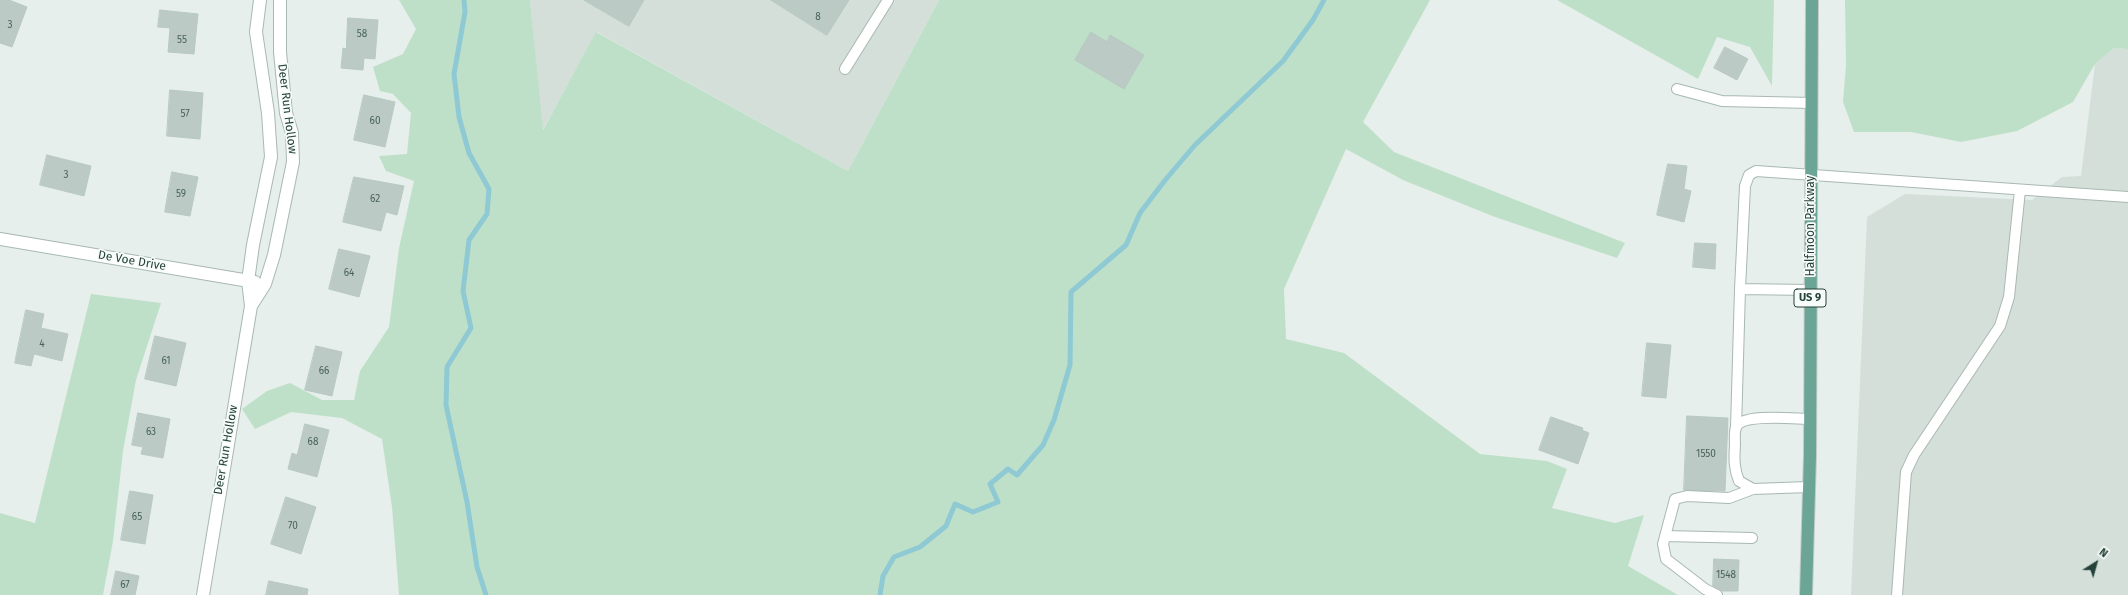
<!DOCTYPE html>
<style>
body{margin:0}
#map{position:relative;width:2128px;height:595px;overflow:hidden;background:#e6efeb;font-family:"Fira Sans",sans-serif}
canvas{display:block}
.north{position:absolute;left:2076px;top:543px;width:40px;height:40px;-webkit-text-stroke:3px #f7fbf9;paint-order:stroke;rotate:37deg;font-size:11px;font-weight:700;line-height:16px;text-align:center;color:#24423a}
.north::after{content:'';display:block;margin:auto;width:14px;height:18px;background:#24423a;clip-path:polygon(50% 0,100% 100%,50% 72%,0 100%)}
</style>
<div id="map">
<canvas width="2128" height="595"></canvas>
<div class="north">N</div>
</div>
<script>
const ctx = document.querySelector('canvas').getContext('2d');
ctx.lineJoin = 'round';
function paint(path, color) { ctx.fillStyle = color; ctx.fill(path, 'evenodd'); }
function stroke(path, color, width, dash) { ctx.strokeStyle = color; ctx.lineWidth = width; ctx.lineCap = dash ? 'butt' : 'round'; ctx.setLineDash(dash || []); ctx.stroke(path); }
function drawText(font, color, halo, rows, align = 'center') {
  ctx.font = font + ' "Fira Sans",sans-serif'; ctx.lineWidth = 3.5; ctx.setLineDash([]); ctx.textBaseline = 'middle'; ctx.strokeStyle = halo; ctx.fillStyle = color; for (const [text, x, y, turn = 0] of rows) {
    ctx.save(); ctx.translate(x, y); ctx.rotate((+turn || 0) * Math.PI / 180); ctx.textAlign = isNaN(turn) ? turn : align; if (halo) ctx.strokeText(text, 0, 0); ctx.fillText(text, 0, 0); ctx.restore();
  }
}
paint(new Path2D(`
 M 530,0 L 939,0 L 848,171 L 597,32 L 542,131 Z
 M 2114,48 L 2128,49 L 2128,595 L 1851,595 L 1867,217 L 1905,194 L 2032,200 L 2062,177 L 2081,176 L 2095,64 Z`), '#d4dfda');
paint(new Path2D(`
 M 399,0 L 530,0 L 543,130 L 596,32 L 848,171 L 939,0 L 1430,0 L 1363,122 L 1394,152 L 1625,243 L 1617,258 L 1495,217 L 1403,180 L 1346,149 L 1284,289 L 1286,339 L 1344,353 L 1480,454 L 1547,461 L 1567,469 L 1552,508 L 1615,523 L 1644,515 L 1628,566 L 1678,595 L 399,595 L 392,507 L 382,439 L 342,418 L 291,412 L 255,429 L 242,409 L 267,391 L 290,383 L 322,400 L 354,400 L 360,371 L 389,327 L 399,248 L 414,181 L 386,171 L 379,156 L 407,154 L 411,113 L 393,94 L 380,91 L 373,67 L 403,54 L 416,29 Z
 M 1557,0 L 1774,0 L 1772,86 L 1750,47 L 1717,37 L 1698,79 Z
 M 1845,0 L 2128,0 L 2128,49 L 2114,48 L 2095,64 L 2073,102 L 2017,131 L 1961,142 L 1911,132 L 1854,132 L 1843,102 L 1846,65 Z
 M 91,294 L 161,303 L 136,380 L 123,451 L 113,541 L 103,595 L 0,595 L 0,513 L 35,523 Z`), '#bfe0c8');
stroke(new Path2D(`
 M 464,0 L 465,12 L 454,74 L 459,117 L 469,153 L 489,189 L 487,214 L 469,240 L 463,291 L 471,328 L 447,367 L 446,405 L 467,502 L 477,567 L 486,595
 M 880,595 L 883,576 L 894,557 L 920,547 L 946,526 L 955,504 L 973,512 L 998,502 L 990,484 L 1008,469 L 1017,475 L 1043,445 L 1054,420 L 1070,365 L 1071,292 L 1126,245 L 1140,213 L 1166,179 L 1195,145 L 1283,61 L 1313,20 L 1324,0`), '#8ec9d4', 5);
const building = new Path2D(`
 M 0,0 L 9,0 L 27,7 L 12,47 L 0,43 Z
 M 584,0 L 644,0 L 629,26 Z
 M 771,0 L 849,0 L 827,35 Z
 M 160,10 L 198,14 L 194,54 L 168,52 L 170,28 L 158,27 Z
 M 348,18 L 378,20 L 375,59 L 364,58 L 363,70 L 341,68 L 343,48 L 346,49 Z
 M 1091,32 L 1107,42 L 1110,35 L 1144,55 L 1124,89 L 1075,60 Z
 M 1725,47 L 1748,59 L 1737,80 L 1714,68 Z
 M 170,90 L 203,93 L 200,139 L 167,136 Z
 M 364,95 L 395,102 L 385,147 L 354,140 Z
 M 47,155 L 91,166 L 84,196 L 40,185 Z
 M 1668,164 L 1687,166 L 1684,189 L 1691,191 L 1684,222 L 1657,215 Z
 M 172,172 L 198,177 L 190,216 L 165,212 Z
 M 354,177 L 404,186 L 397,215 L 386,212 L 381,231 L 343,222 Z
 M 1695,243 L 1716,244 L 1715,269 L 1693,267 Z
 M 339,249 L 370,256 L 359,297 L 329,289 Z
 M 26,310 L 44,314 L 41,328 L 68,334 L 62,361 L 34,354 L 31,366 L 15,363 Z
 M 155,336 L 186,343 L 176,386 L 145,379 Z
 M 1647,343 L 1671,345 L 1666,398 L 1642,396 Z
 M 316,346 L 342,352 L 332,396 L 305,390 Z
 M 138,413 L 170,419 L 163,458 L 141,454 L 143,447 L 132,445 Z
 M 1687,416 L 1728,418 L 1725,491 L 1684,490 Z
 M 1551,417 L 1583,428 L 1582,430 L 1589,433 L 1578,464 L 1539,450 Z
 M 305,424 L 329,430 L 317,477 L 288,469 L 292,453 L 297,455 Z
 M 130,491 L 153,495 L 145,544 L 121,540 Z
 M 286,497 L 316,507 L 301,554 L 271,544 Z
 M 1714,559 L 1739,560 L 1738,591 L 1722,591 L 1713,586 Z
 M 116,571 L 139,576 L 135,595 L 111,595 Z
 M 269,581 L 308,589 L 307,595 L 266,595 Z`);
paint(building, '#bbcac4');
stroke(building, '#b8c9c2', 1);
const lane = new Path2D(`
 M 845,69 L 888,0
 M 1677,89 L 1722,101 L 1812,103
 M 1740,289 L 1745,186 L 1749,175 L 1756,171 L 2128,197
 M 1736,428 L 1740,289 L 1810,290
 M 1809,487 L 1753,489 L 1739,481 C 1734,469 1734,459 1735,445 C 1735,440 1734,432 1736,427 C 1743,413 1795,419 1810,419
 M 1665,536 L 1752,538
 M 1717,595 L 1705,589 L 1666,559 L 1663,544 L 1675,499 L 1687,496 L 1729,498 L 1753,489
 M 1897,595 L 1906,472 L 1914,455 L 2000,326 L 2009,297 L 2020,190`);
const street = new Path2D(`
 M 0,239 L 255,282
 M 251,306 L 265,284 L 274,255 L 293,162 L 292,133 L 286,113 L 280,52 L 280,0
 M 203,595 L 251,306 L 248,281 L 253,245 L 271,157 L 268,113 L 256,32 L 260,0`);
const primary = new Path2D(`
 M 1806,595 L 1810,455 L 1812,0`);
stroke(lane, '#a8b8b2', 12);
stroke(street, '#a8b8b2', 14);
stroke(primary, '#c2cac8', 14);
stroke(lane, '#fff', 10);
stroke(street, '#fff', 12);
stroke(primary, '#6aa596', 12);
drawText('10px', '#4a645c', null, [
 ["8",818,17],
 ["3",10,25],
 ["58",362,34],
 ["55",182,40],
 ["57",185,114],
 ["60",375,121],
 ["3",66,175],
 ["59",181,194],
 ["62",375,199],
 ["64",349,273],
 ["4",42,344],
 ["61",166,361],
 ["66",324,371],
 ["63",151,432],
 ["68",313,442],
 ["1550",1706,454],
 ["65",137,517],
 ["70",293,526],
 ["1548",1726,575],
 ["67",125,585]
]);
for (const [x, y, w] of [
 [1810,298,32]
]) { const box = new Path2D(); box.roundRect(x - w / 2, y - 9, w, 18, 3); ctx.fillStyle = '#f7fbf9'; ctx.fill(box); stroke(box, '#24423a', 1); }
drawText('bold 11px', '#24423a', null, [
 ["US 9",1810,298]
]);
drawText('12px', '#24423a', '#f7fbf9', [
 ["Deer Run Hollow",287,109,83],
 ["Halfmoon Parkway",1811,226,-90],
 ["De Voe Drive",132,261,10],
 ["Deer Run Hollow",226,450,-80]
]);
</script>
